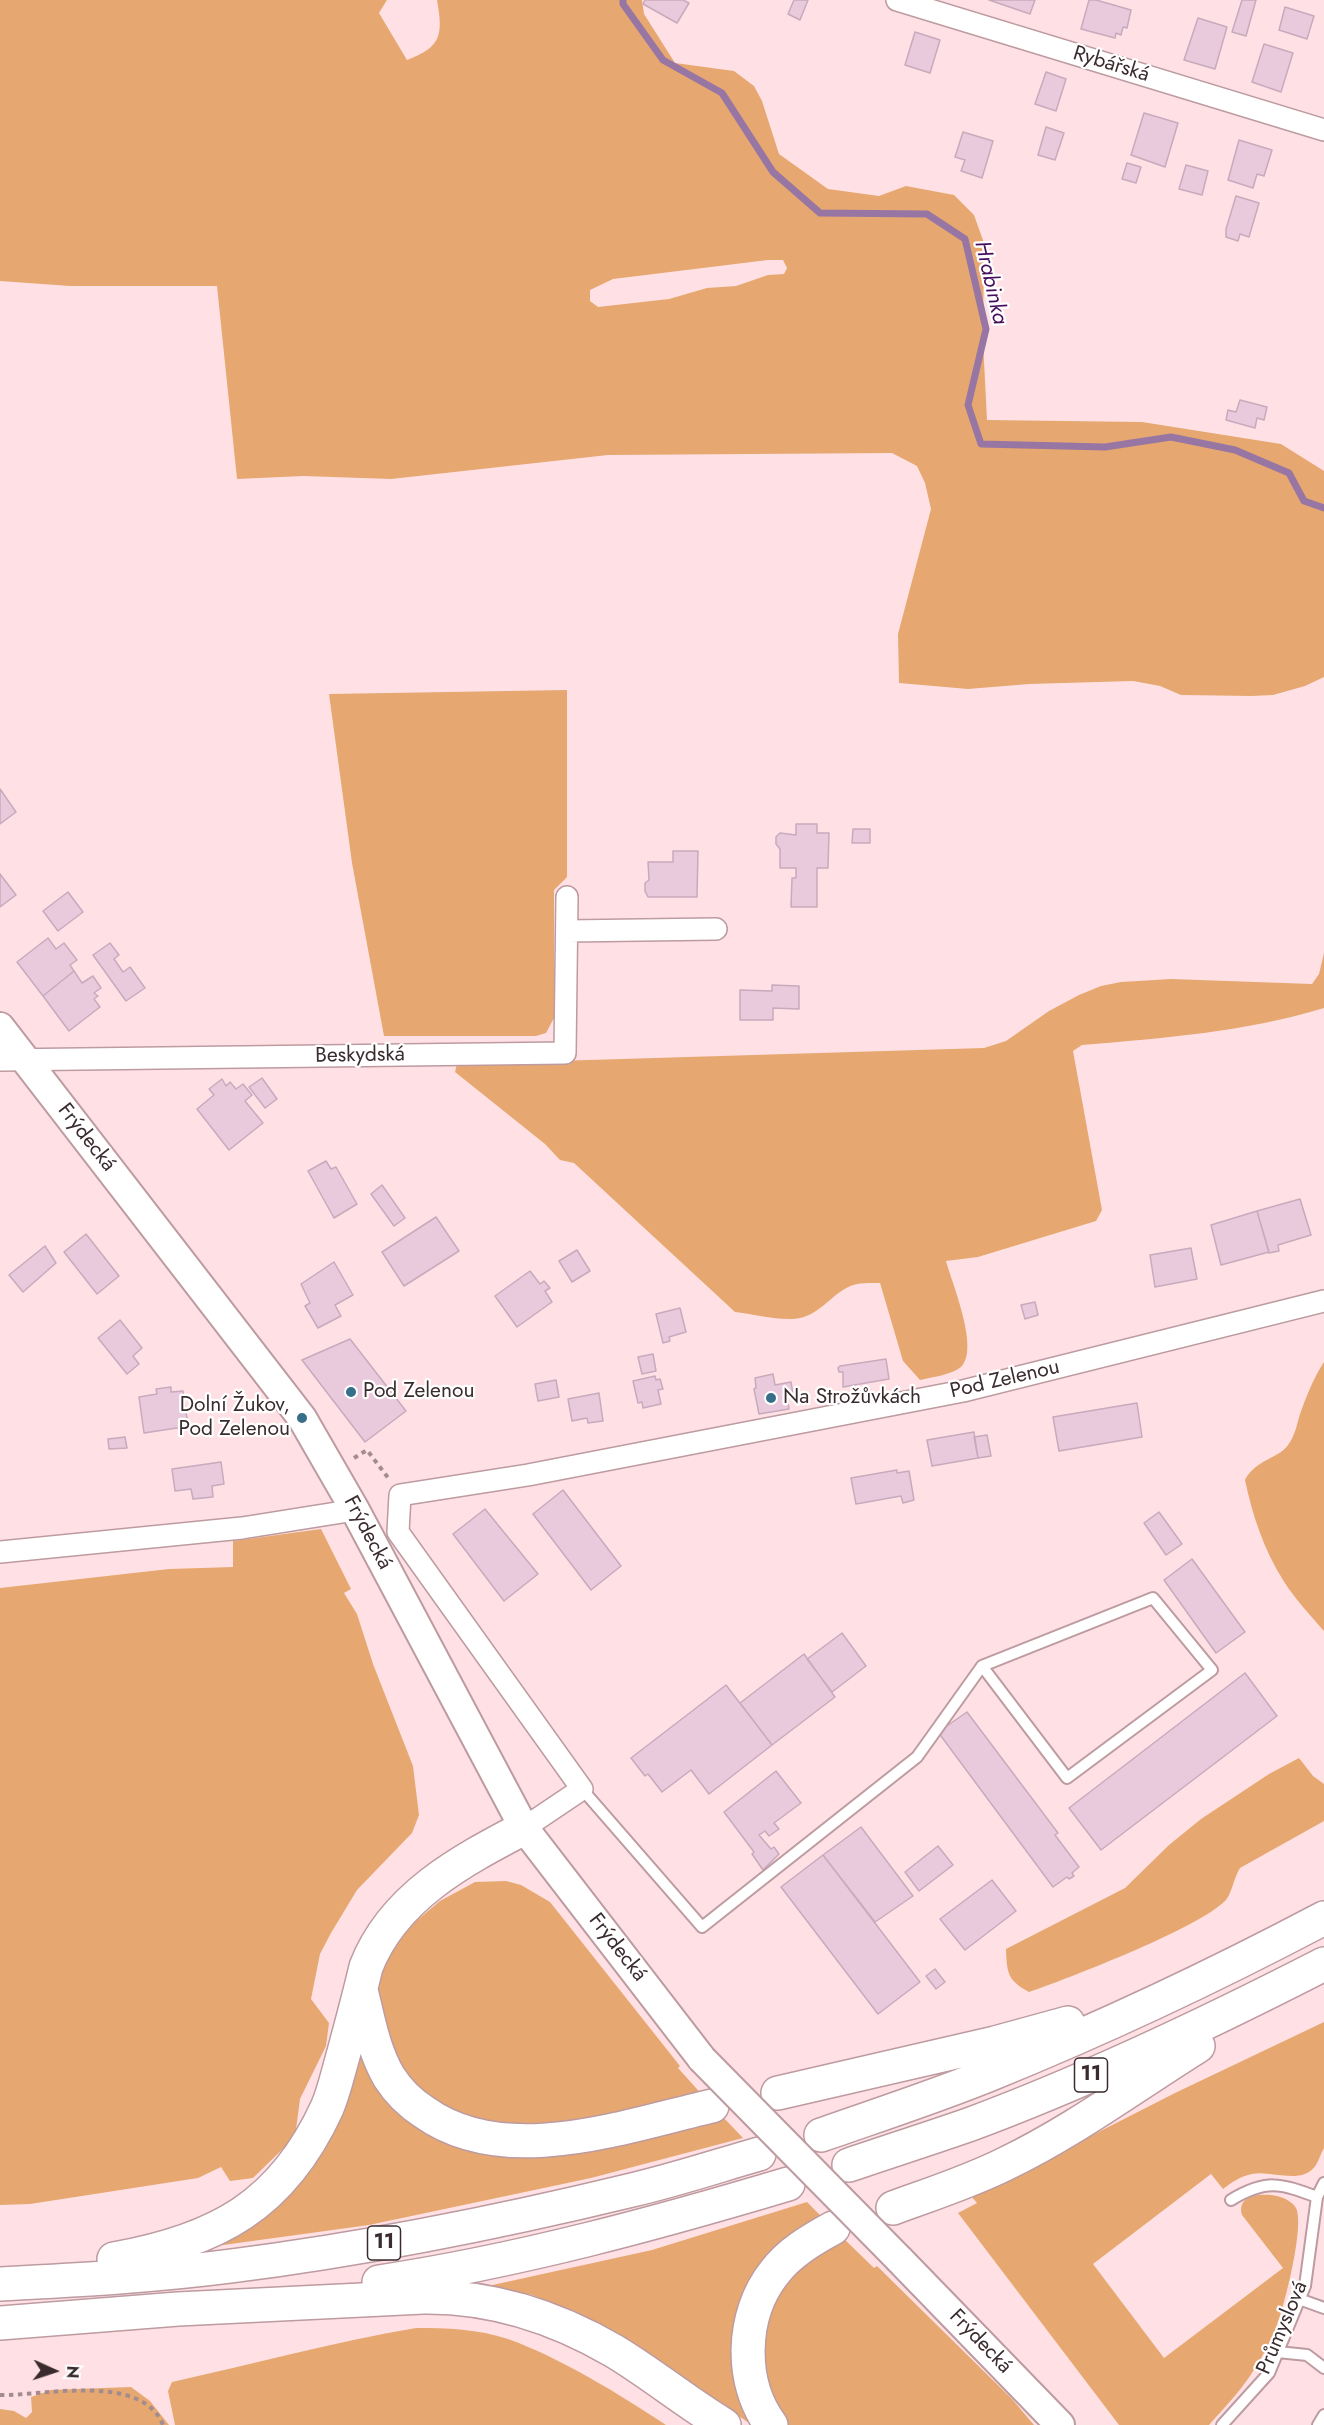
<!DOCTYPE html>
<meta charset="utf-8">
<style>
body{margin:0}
#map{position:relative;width:1324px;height:2425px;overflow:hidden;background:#ffe1e5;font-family:Jost,sans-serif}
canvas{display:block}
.north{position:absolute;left:24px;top:2341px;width:60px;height:60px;-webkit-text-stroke:4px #fff;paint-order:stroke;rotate:93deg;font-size:16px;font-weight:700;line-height:24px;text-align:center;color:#3a2c2e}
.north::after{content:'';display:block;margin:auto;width:21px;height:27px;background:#3a2c2e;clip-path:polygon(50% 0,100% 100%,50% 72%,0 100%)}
</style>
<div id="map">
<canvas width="1324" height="2425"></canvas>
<div class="north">N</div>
</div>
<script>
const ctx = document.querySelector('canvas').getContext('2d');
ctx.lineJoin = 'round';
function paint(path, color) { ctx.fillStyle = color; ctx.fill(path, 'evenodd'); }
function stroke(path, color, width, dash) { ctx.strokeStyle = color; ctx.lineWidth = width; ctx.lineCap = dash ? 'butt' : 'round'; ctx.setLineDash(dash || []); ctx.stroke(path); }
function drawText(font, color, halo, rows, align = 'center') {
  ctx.font = font + ' Jost,sans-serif'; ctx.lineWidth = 4.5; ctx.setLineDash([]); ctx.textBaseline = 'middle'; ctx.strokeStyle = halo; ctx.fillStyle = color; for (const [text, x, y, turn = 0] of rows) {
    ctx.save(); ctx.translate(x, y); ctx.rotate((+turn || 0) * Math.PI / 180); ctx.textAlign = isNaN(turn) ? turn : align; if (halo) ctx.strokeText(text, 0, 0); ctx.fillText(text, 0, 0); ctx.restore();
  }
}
paint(new Path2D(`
 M 0,0 L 387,0 L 379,13 L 407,60 C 442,47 443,34 437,0 L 642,0 L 644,14 L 675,63 L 734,71 L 754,86 L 762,101 L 779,154 L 828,189 L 879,196 L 906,186 L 954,195 L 974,215 L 984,243 L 983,341 L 987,420 L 1142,422 L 1281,444 L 1324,471 L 1324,677 L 1305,686 L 1273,695 L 1252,696 L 1181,695 L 1160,686 L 1133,681 L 1029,684 L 968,689 L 899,683 L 898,634 L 931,509 L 925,483 L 917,466 L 892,453 L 608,455 L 391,479 L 303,476 L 237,479 L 217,286 L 70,286 L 0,281 ZM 768,260 L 783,260 L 787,268 L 784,274 L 768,275 L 736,286 L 707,288 L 669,299 L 598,307 L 590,301 L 590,290 L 613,279 Z
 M 567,690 L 567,877 L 554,890 L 554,1018 L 546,1033 L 536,1036 L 384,1036 L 352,863 L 329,694 Z
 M 1324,953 L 1324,1008 C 1245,1032 1164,1038 1082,1045 L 1073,1051 L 1102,1210 L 1096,1221 L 978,1257 L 946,1261 C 952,1283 980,1349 961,1367 C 951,1375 932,1377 920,1380 L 903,1361 L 880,1283 C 867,1283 854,1282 843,1290 C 829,1299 818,1314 800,1318 C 783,1322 754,1314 735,1312 L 574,1163 L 560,1160 L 545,1144 L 455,1072 L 457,1064 L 984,1048 L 1006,1041 L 1049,1011 L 1079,995 L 1101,986 L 1121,982 L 1171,979 L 1312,984 L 1319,974 Z
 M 1324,1362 L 1324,1631 C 1310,1615 1294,1598 1283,1580 C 1264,1550 1252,1514 1245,1480 C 1256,1459 1278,1459 1288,1445 C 1295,1436 1297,1424 1300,1414 C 1306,1397 1314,1377 1324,1362 Z
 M 321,1529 L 351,1589 L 344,1593 L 357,1614 L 373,1664 L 413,1766 L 419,1815 L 412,1833 L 357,1890 L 331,1933 L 320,1954 L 311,1999 L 329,2023 L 326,2046 L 300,2099 L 295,2137 L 253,2178 L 230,2181 L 221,2167 L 198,2178 L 30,2204 L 0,2205 L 0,1588 L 169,1569 L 233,1567 L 233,1541 Z
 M 1299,1758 L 1313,1776 L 1324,1784 L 1324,1821 L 1240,1868 C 1234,1878 1233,1888 1228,1897 C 1213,1923 1062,1981 1029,1992 C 1007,1980 1007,1973 1006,1949 L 1125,1888 L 1169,1845 L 1201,1819 L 1269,1774 Z
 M 506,1881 L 521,1885 L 550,1902 L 680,2066 L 678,2068 L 705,2098 L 567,2128 L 481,2129 L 408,2086 L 378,2024 L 377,1998 L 381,1974 L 393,1947 L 409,1927 L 440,1901 L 475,1882 Z
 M 1324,2022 L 1324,2148 C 1321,2153 1319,2160 1316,2165 C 1302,2186 1272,2170 1252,2174 C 1241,2176 1232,2182 1223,2189 L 1211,2174 L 1093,2264 L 1164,2358 L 1283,2268 L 1242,2215 C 1236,2194 1263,2193 1277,2196 C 1284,2198 1292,2201 1296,2208 C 1305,2226 1284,2308 1276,2328 C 1269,2345 1260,2361 1250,2376 C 1238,2394 1223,2409 1209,2425 L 1119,2425 L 958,2213 L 977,2203 L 966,2190 L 1073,2145 L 1175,2093 Z
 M 360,2053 L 378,2085 L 401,2116 L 425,2133 L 456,2146 L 585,2150 L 724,2118 L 743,2138 L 591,2178 L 369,2225 L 216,2246 L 301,2178 L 342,2117 L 356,2054 Z
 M 807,2202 L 822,2217 L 771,2255 L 752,2425 L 665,2366 L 580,2314 L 532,2295 L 488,2286 L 652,2250 Z
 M 840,2235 L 874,2268 L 877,2266 L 1012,2399 L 1034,2425 L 782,2425 L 765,2389 L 760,2345 L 776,2287 Z
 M 416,2328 C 447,2328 478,2329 508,2339 C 559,2357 621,2395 666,2425 L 175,2425 L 168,2391 L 172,2382 C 253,2364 334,2342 416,2328 Z
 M 131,2387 L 150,2401 L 169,2425 L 0,2425 L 0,2409 L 14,2411 L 26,2418 L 32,2412 L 31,2397 L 51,2390 Z`), '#e6a870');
stroke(new Path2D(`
 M 623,0 L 623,4 L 663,60 L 722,93 L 773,172 L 820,213 L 927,214 L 965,239 L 986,329 L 968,405 L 981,444 L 1105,447 L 1171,437 L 1235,450 L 1289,473 L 1304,501 L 1324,508`), '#9876a4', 7);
const building = new Path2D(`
 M 645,0 L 683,0 L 689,3 L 677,23 L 643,4 Z
 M 794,0 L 808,0 L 800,20 L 788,14 Z
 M 989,0 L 1035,0 L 1030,14 Z
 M 1089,0 L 1096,0 L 1131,10 L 1127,28 L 1123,27 L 1121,35 L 1116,33 L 1115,38 L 1081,29 Z
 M 1242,0 L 1256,0 L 1246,36 L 1232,32 Z
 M 1285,7 L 1314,16 L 1307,39 L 1279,30 Z
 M 1198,18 L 1227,27 L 1215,69 L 1184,60 Z
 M 915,32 L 940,40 L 930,73 L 905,65 Z
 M 1264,44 L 1293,53 L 1281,92 L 1252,82 Z
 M 1046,72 L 1066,79 L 1056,111 L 1035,104 Z
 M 1144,113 L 1178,123 L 1165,167 L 1131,155 Z
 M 1046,127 L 1064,133 L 1055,160 L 1038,155 Z
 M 963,132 L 993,141 L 982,178 L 961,171 L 965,160 L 955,157 Z
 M 1239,140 L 1272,150 L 1264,176 L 1257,174 L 1253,188 L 1228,180 Z
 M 1127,163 L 1141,167 L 1136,183 L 1122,179 Z
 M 1186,165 L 1208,171 L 1202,195 L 1179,189 Z
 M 1236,196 L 1259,203 L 1249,237 L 1240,234 L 1238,241 L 1226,237 L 1226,229 Z
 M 1240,400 L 1267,407 L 1264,420 L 1257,418 L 1255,428 L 1226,420 L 1228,410 L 1236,412 Z
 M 0,789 L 16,812 L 0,824 Z
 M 796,824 L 817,824 L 817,833 L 829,833 L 828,868 L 817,868 L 817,907 L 791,907 L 792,878 L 796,878 L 796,868 L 780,868 L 780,849 L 776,844 L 776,837 L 780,833 L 796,835 Z
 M 853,829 L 870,829 L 870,843 L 852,843 Z
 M 673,851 L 698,851 L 697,897 L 648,897 L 645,891 L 645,883 L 649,880 L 648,862 L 673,862 Z
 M 0,874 L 16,895 L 0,907 Z
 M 68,892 L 83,912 L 58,931 L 43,911 Z
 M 48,938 L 56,949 L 64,943 L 77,960 L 70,965 L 74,971 L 43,996 L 17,962 Z
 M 110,943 L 119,955 L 114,959 L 123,972 L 130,967 L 145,988 L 126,1001 L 93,955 Z
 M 74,971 L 82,983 L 93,976 L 101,988 L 94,993 L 98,996 L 94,999 L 100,1007 L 69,1031 L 43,996 Z
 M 772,985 L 799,986 L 799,1009 L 773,1008 L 773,1020 L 740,1020 L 740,990 L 772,991 Z
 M 262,1078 L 277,1099 L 265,1108 L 249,1087 Z
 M 222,1079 L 226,1086 L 230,1082 L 236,1089 L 243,1084 L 252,1095 L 245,1101 L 263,1123 L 229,1150 L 197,1109 L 214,1095 L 209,1089 Z
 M 326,1161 L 331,1169 L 336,1167 L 357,1204 L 334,1218 L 308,1171 Z
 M 382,1185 L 405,1218 L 394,1226 L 371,1194 Z
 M 1300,1199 L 1311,1235 L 1278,1245 L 1279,1251 L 1269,1253 L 1257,1211 Z
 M 1257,1211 L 1269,1252 L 1221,1265 L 1211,1225 Z
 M 436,1217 L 459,1251 L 404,1286 L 382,1252 Z
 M 86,1234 L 119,1276 L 97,1294 L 64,1252 Z
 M 45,1246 L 56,1263 L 23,1292 L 9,1275 Z
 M 1191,1248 L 1197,1279 L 1155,1287 L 1150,1255 Z
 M 577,1250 L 590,1271 L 572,1282 L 559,1261 Z
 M 334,1262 L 353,1295 L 335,1305 L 341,1316 L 318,1328 L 305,1306 L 310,1303 L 301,1284 Z
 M 530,1271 L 540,1284 L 544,1281 L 550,1288 L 545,1291 L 552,1302 L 517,1327 L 495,1296 Z
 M 1035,1302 L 1038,1315 L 1025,1319 L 1021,1305 Z
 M 680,1308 L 686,1332 L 669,1337 L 670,1341 L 663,1343 L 656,1314 Z
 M 120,1320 L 142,1348 L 133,1356 L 139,1364 L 127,1374 L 98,1338 Z
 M 350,1339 L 406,1411 L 365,1442 L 302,1360 Z
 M 653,1354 L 656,1371 L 642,1374 L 638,1357 Z
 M 886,1359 L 889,1379 L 843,1387 L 843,1372 L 839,1372 L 838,1368 L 840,1366 Z
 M 773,1374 L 775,1385 L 791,1382 L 793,1394 L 787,1396 L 789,1409 L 759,1414 L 754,1389 L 756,1388 L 755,1378 Z
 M 655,1376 L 656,1380 L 660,1379 L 663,1389 L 658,1390 L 661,1404 L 643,1408 L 642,1402 L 638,1403 L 633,1381 Z
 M 556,1380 L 559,1397 L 538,1401 L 535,1384 Z
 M 171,1387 L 171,1392 L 183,1391 L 188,1425 L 190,1426 L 144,1433 L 139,1397 L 157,1394 L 156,1389 Z
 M 599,1393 L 603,1421 L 588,1423 L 587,1418 L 572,1421 L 568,1399 Z
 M 1137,1403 L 1142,1437 L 1059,1451 L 1053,1417 Z
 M 974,1432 L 978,1458 L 932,1466 L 927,1440 Z
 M 987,1435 L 991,1456 L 978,1458 L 974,1437 Z
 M 125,1437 L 127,1448 L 109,1449 L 108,1439 Z
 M 221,1462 L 224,1484 L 212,1486 L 213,1497 L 193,1499 L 191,1489 L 175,1491 L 172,1469 Z
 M 897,1470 L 897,1473 L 909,1471 L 914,1500 L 903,1503 L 901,1496 L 856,1504 L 851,1478 Z
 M 563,1490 L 621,1566 L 591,1590 L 533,1514 Z
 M 485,1509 L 538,1574 L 504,1601 L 453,1534 Z
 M 1159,1512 L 1182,1544 L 1166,1555 L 1144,1523 Z
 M 1192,1559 L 1245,1632 L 1216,1653 L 1164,1580 Z
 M 842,1633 L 866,1666 L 832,1692 L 807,1659 Z
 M 804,1654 L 835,1697 L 772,1745 L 740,1703 Z
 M 1245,1673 L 1277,1716 L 1101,1850 L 1069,1808 Z
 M 726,1685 L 772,1745 L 709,1794 L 691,1770 L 662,1792 L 648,1774 L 645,1776 L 631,1758 Z
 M 967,1712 L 1058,1833 L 1055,1835 L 1079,1867 L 1072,1873 L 1074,1876 L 1069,1879 L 1067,1877 L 1053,1887 L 938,1732 Z
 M 776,1771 L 801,1803 L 774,1823 L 779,1829 L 769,1836 L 765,1831 L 759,1835 L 771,1849 L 774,1847 L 779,1854 L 763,1870 L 752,1854 L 754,1852 L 724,1812 Z
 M 861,1827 L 913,1896 L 875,1922 L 823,1855 Z
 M 938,1846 L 953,1865 L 919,1891 L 905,1872 Z
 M 823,1855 L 920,1982 L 878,2014 L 781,1887 Z
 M 992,1880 L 1016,1911 L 965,1950 L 940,1919 Z
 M 935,1969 L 945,1982 L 936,1989 L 926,1976 Z`);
paint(building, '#e8cadc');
stroke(building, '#c7aabc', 1.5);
const service = new Path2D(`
 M 582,1789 L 702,1927 L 917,1757 L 982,1666 L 1067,1778 L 1212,1670 L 1153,1598 L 982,1666
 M 1231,2200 C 1266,2179 1280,2183 1317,2197
 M 1299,2299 L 1324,2308
 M 1278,2352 L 1307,2355 L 1324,2368
 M 1222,2425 L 1269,2373 L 1305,2286 L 1317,2197 L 1324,2183
 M 1318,2425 L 1324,2415`);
const minor = new Path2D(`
 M 897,0 L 1324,130
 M 567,931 L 716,929
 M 0,1060 L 565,1053 L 567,897
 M 0,1552 L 242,1528 L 355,1510
 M 524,1828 L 582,1789 L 398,1532 L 400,1495 L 528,1475 L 963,1391 L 1324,1301`);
const secondary = new Path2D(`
 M 0,1027 L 302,1418 L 355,1510 L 524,1828 L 702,2059
 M 899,2259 L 1060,2425`);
const trunk = new Path2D(`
 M 362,1994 C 369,2023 374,2051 389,2077 C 398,2091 410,2103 424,2112 C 505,2170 625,2126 712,2106
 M 778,2093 L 995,2043 L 1068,2023
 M 821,2135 C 878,2115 937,2096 993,2073 C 1106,2027 1216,1975 1324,1918
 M 849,2165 C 890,2151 931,2138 971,2124 C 1092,2079 1209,2023 1324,1964
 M 893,2208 C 931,2194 969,2182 1005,2164 C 1072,2132 1134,2086 1198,2046
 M 114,2259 C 216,2241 282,2206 327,2108 C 334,2092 338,2073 343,2056 C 351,2026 359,1997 366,1967 C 393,1897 461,1861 524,1828
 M 379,2282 C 518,2261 654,2224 788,2184
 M 0,2284 C 77,2280 154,2276 231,2266 C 366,2249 500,2222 632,2190 C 675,2180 717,2166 759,2154
 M 0,2323 L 178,2309 L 423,2297 C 492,2296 554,2316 614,2351 C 652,2374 686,2402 724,2425
 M 771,2425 C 739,2382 741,2315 774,2273 C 789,2253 811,2240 833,2228`);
stroke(service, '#bd9ba0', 14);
stroke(minor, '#bd9ba0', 24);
stroke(secondary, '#bd9ba0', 32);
stroke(trunk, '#bd9ba0', 36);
stroke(new Path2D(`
 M 354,1458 L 367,1450 L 389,1479
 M 0,2395 C 43,2396 142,2372 163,2425`), '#a28c8f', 4, [4.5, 4.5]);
stroke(service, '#fff', 10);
stroke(minor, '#fff', 21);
stroke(secondary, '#fff', 28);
stroke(trunk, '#fff', 33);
const secondaryBridge = new Path2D(`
 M 702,2059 L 899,2259`);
stroke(secondaryBridge, '#bd9ba0', 32, []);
stroke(secondaryBridge, '#fff', 28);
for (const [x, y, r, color] of [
 [351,1392,6,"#376e89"],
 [771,1398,6,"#376e89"],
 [302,1418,6,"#376e89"]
]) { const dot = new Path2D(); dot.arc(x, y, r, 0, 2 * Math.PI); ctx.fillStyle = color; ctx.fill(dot); stroke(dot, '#fff', 2); }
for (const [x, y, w] of [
 [1091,2075,33],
 [384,2243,33]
]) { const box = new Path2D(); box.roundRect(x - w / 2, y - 17, w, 34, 4.5); ctx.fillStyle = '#fff'; ctx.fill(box); stroke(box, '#3a2c2e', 1.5); }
drawText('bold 20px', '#3a2c2e', null, [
 ["11",1091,2075],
 ["11",384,2243]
]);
drawText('21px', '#3a2c2e', '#fff', [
 ["Rybářská",1111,65,17],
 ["Beskydská",360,1056,-1],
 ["Frýdecká",86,1138,52],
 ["Pod Zelenou",1005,1380,-13],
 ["Frýdecká",367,1533,62],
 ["Frýdecká",617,1948,52],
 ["Průmyslová",1283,2328,-67],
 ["Frýdecká",980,2342,46]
]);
drawText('21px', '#3a2c2e', '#fff', [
 ["Pod Zelenou",363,1392],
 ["Na Strožůvkách",783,1398],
 ["Dolní Žukov,",290,1406,"right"],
 ["Pod Zelenou",290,1430,"right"]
], 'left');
drawText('italic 22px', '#460e5d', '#fff', [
 ["Hrabinka",990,283,77]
]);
</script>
